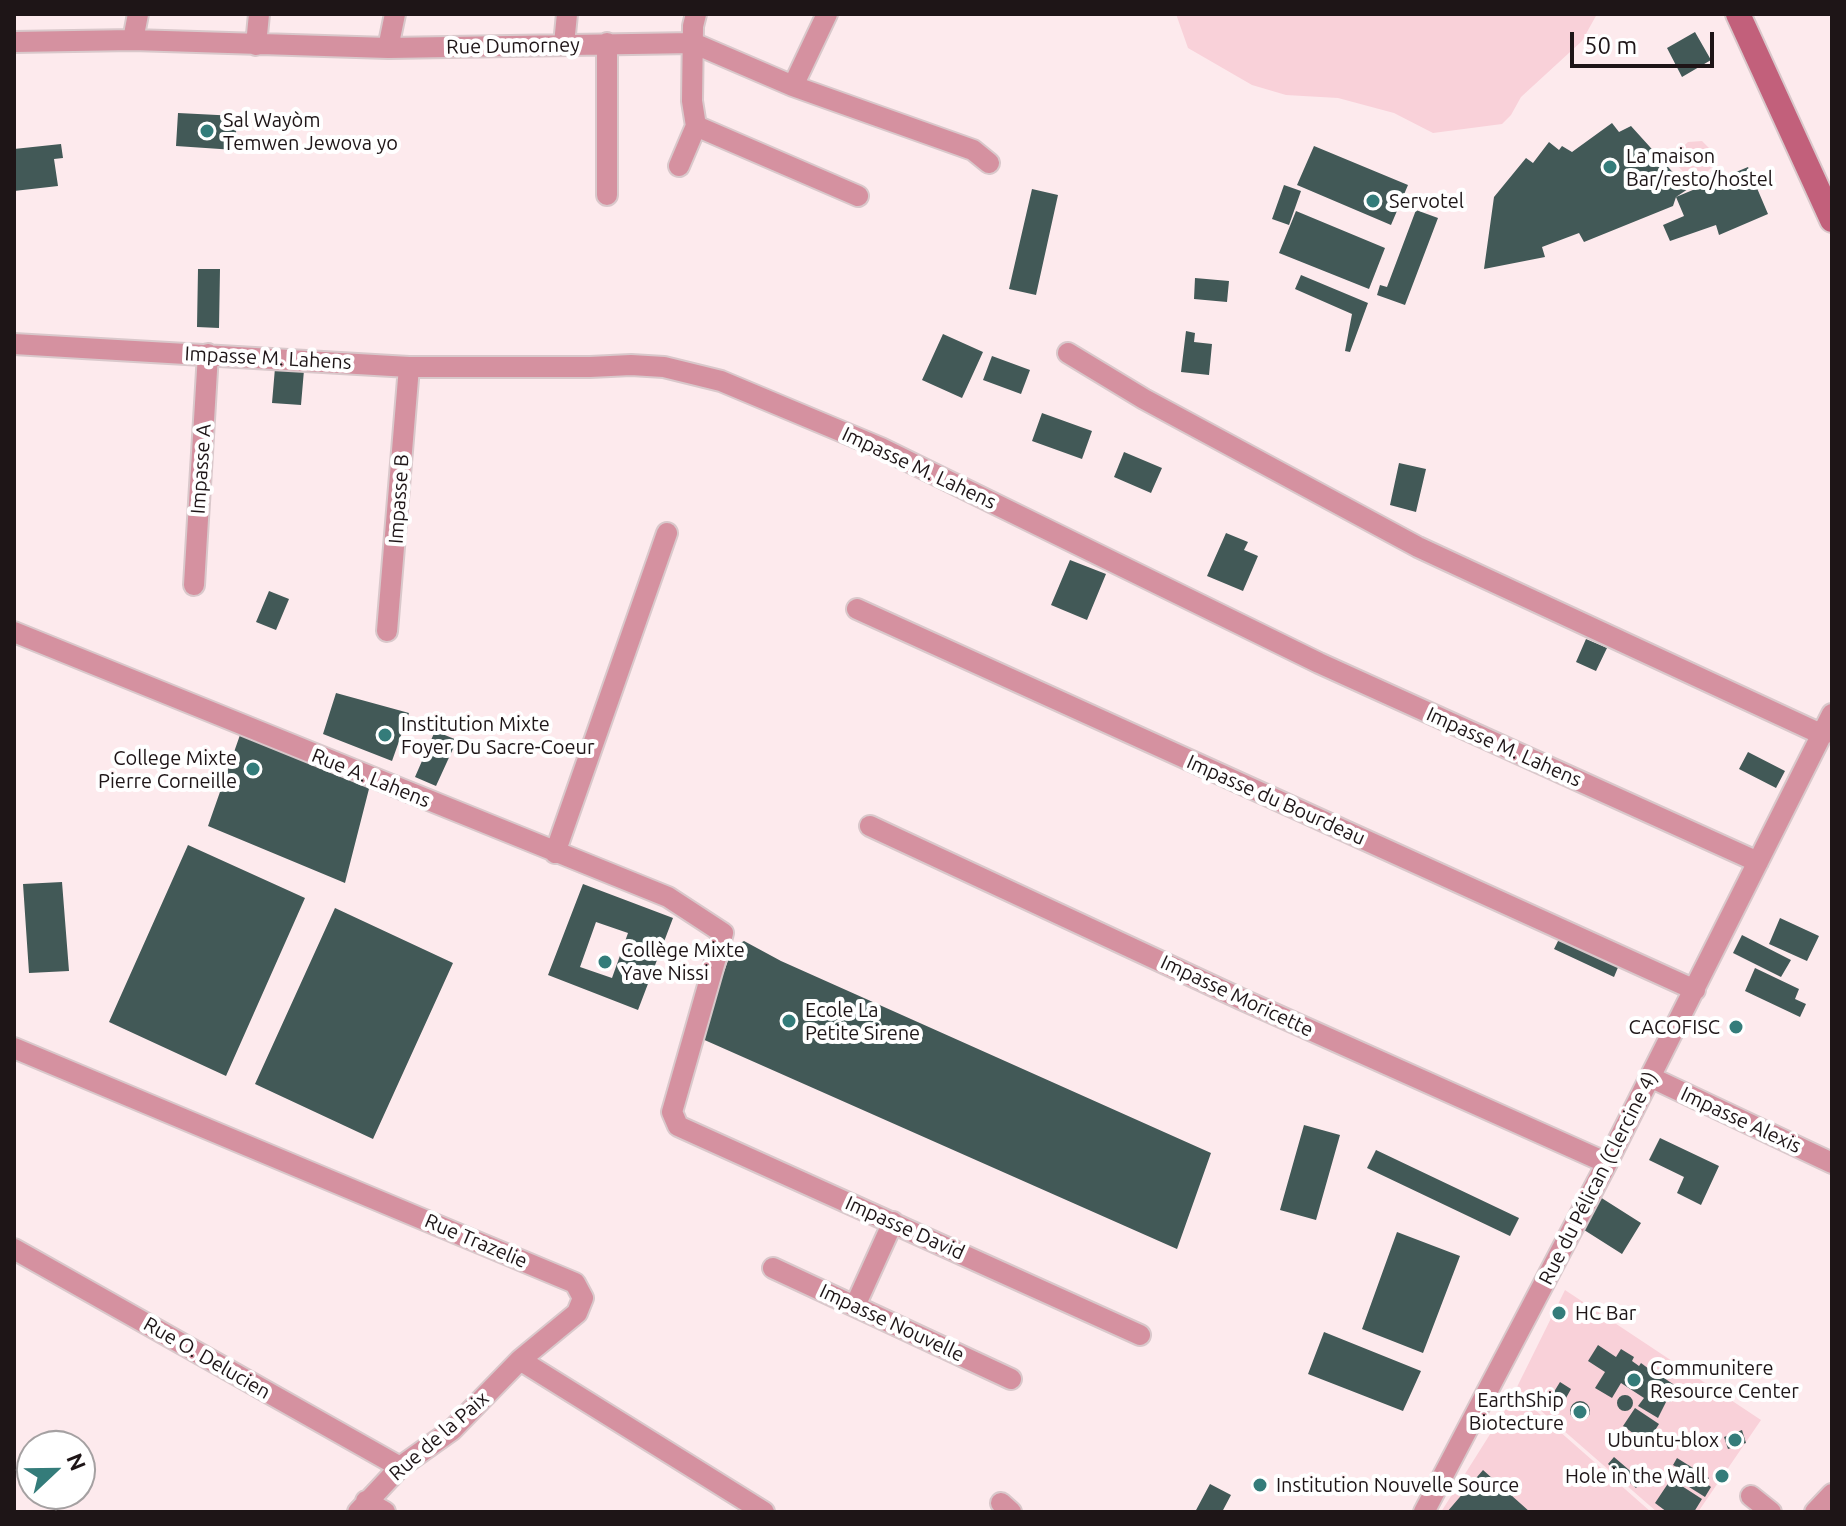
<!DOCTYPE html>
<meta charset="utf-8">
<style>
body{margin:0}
#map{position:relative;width:1846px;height:1526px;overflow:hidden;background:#fdeaed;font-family:Ubuntu,sans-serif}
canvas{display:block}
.frame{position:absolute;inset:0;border:16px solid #1e1517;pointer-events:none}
.north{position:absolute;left:16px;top:1430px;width:80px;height:80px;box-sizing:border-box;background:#fff;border:2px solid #a5a1a2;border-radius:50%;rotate:68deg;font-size:22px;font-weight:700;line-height:32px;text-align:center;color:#1e1517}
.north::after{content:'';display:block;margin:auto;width:28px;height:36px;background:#347c7a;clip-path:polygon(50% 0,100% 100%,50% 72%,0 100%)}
.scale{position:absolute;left:1570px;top:32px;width:144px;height:36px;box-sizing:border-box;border:4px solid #1e1517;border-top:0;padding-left:10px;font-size:24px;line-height:28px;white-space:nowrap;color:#1e1517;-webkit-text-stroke:6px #fff;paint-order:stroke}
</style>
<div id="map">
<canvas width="1846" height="1526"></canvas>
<div class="frame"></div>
<div class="north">N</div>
<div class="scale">50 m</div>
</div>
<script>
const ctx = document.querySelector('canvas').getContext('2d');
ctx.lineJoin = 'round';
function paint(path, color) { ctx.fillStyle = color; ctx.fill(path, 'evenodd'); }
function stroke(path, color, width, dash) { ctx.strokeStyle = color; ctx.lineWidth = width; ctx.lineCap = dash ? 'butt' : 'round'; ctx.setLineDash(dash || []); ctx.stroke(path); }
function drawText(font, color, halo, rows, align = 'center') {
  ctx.font = font + ' Ubuntu,sans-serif'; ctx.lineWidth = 8; ctx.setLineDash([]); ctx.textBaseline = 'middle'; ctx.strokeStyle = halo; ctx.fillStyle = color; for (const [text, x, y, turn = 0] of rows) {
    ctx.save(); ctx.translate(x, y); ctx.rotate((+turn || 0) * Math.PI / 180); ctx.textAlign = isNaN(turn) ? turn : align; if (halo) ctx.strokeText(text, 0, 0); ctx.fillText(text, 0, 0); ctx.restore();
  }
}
paint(new Path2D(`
 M 1176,14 L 1597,14 L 1582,41 L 1521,97 L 1511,115 L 1502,124 L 1433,133 L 1394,113 L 1338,98 L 1286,95 L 1252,85 L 1188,48 Z
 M 1702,141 L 1713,152 L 1713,166 L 1702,177 L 1687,176 L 1678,166 L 1677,152 L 1688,142 Z
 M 1565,1290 L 1761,1420 L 1698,1512 L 1657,1512 L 1516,1389 Z
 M 1516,1393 L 1651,1512 L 1441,1512 Z`), '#f9d1d9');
paint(new Path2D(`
 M 1695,32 L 1711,60 L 1682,77 L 1667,48 Z
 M 178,113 L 237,116 L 235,150 L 176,146 Z
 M 1612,123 L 1619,132 L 1631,126 L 1688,189 L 1676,197 L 1748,167 L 1768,214 L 1719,235 L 1716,225 L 1670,241 L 1663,225 L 1684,216 L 1676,197 L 1673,206 L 1584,242 L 1579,233 L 1542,247 L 1545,257 L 1484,269 L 1494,197 L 1526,158 L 1533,163 L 1549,142 L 1559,150 L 1562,146 L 1572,152 Z
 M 61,144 L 63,158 L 54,159 L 58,186 L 14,191 L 14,149 Z
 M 1314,146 L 1408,185 L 1391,225 L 1297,185 Z
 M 1284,185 L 1301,191 L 1289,225 L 1272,219 Z
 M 1032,189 L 1058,195 L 1036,295 L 1009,289 Z
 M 1416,210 L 1438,218 L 1405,305 L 1377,295 L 1380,285 L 1387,287 Z
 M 1296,211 L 1385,248 L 1369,289 L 1279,253 Z
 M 198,269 L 220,269 L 219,328 L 197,327 Z
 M 1301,275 L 1368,303 L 1350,352 L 1345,351 L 1352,314 L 1295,289 Z
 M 1195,278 L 1229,281 L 1227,302 L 1194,299 Z
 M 1186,331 L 1195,333 L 1194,342 L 1212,344 L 1209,375 L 1181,372 Z
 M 943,334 L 983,352 L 962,398 L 922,380 Z
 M 992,356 L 1030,370 L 1021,394 L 983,380 Z
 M 275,368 L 304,370 L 301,405 L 272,403 Z
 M 1042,413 L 1092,431 L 1082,459 L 1032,441 Z
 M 1124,452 L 1162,468 L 1151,493 L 1114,477 Z
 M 1399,463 L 1426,469 L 1416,512 L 1390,505 Z
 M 1226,533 L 1248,542 L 1244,550 L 1258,556 L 1243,591 L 1207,576 Z
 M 1070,560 L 1106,574 L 1087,620 L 1051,605 Z
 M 269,591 L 289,599 L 276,630 L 256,622 Z
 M 1586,639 L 1607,648 L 1596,671 L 1576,662 Z
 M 336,693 L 409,713 L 392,761 L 323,734 Z
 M 435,731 L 457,740 L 436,786 L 415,777 Z
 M 240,735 L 371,781 L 345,883 L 208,826 Z
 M 1748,752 L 1785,771 L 1776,788 L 1739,769 Z
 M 188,845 L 305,898 L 226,1076 L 109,1022 Z
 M 62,882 L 69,971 L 29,973 L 23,884 Z
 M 583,884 L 673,918 L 638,1010 L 548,975 ZM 596,922 L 628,933 L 612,978 L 580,967 Z
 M 335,908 L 453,963 L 373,1139 L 255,1084 Z
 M 1780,918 L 1819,936 L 1807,961 L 1769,944 Z
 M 1742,935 L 1791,960 L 1781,977 L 1733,953 Z
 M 1560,937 L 1619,965 L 1614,977 L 1554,949 Z
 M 744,941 L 781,961 L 1211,1153 L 1177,1249 L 700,1038 L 733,947 Z
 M 1755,968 L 1799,989 L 1795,999 L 1806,1004 L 1800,1017 L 1745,991 Z
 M 1304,1125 L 1340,1135 L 1316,1220 L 1280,1210 Z
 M 1660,1138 L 1719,1166 L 1701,1205 L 1677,1193 L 1684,1177 L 1649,1160 Z
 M 1376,1150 L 1519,1218 L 1510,1236 L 1367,1168 Z
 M 1600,1197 L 1641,1223 L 1622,1254 L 1581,1228 Z
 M 1397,1232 L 1460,1256 L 1423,1353 L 1362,1329 Z
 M 1324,1332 L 1421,1371 L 1403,1411 L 1308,1374 Z
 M 1598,1345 L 1616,1357 L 1621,1349 L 1634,1357 L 1632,1361 L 1639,1366 L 1641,1363 L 1649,1369 L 1648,1371 L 1657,1376 L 1658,1374 L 1679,1388 L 1670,1402 L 1667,1400 L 1658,1418 L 1638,1406 L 1644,1398 L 1621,1383 L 1612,1398 L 1595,1388 L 1605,1372 L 1588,1361 Z
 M 1560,1382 L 1571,1389 L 1561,1407 L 1549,1400 Z
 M1617 1403a8 8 0 1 1 16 0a8 8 0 1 1-16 0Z
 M1570 1411a10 10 0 1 1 20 0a10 10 0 1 1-20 0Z
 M 1635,1408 L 1659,1424 L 1647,1443 L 1623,1426 Z
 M 1742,1430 L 1746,1443 L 1728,1449 L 1724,1437 Z
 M 1614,1457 L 1642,1481 L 1636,1488 L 1608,1464 Z
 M 1677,1458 L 1709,1478 L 1706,1483 L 1711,1487 L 1705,1497 L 1673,1477 L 1678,1468 L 1673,1465 Z
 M 1483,1470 L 1530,1512 L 1447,1512 Z
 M 1671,1479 L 1702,1499 L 1694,1512 L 1667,1512 L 1655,1503 Z
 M 1210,1484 L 1231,1495 L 1222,1512 L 1195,1512 Z`), '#425957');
const minor = new Path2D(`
 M 133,40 L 138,14
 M 14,42 L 133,40 L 388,48 L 693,43 L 793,86 L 973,150 L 989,163
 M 564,44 L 567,14
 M 256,45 L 259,14
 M 388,48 L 395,14
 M 793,86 L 827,14
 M 696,126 L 858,196
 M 679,166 L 696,126 L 692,101 L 693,26 L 696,14
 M 607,195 L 607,43
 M 14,344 L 409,367 L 590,367 L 631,365 L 664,367 L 721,381 L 881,448 L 1319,663 L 1758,862
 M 1068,353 L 1144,399 L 1418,547 L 1823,735
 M 194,585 L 208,354
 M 857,609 L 1695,990
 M 387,631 L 409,367
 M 14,632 L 668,897 L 723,933 L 672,1112 L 678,1126 L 1140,1335
 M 870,826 L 1241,999 L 1607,1163
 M 555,853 L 667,533
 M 14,1048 L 575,1283 L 583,1298 L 577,1313 L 520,1360 L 764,1512
 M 1650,1077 L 1832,1163
 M 14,1249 L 400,1467
 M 773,1268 L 1011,1379
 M 855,1306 L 893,1222
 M 1751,1496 L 1771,1512
 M 366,1501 L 385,1512
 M 1001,1503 L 1011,1512
 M 358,1512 L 400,1467 L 452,1430 L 520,1360
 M 1424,1512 L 1607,1163 L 1832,714
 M 1815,1512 L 1832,1494`);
const secondary = new Path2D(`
 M 1738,14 L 1832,220`);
stroke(minor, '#d9c8cb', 24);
stroke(secondary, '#d9c8cb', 28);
stroke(minor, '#d591a0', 20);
stroke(secondary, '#c2607b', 24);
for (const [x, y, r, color] of [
 [207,131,8,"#347c7a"],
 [1610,167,8,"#347c7a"],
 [1373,201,8,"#347c7a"],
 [385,735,8,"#347c7a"],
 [253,769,8,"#347c7a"],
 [605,962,8,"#347c7a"],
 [789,1021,8,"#347c7a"],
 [1736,1027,8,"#347c7a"],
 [1559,1313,8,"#347c7a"],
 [1634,1380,8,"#347c7a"],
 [1580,1412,8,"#347c7a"],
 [1735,1440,8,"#347c7a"],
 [1722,1476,8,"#347c7a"],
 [1260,1485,8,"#347c7a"]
]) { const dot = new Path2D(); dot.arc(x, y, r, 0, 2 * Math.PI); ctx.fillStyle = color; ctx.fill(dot); stroke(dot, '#fff', 3); }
drawText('20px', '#1e1517', '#fff', [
 ["Rue Dumorney",513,46,-1],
 ["Impasse M. Lahens",268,358,3],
 ["Impasse M. Lahens",919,468,25],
 ["Impasse A",201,469,-86],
 ["Impasse B",399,499,-86],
 ["Impasse M. Lahens",1504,747,24],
 ["Rue A. Lahens",371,778,22],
 ["Impasse du Bourdeau",1276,800,24],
 ["Impasse Moricette",1237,996,25],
 ["Impasse Alexis",1741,1120,25],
 ["Rue du Pélican (Clercine 4)",1598,1178,-63],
 ["Impasse David",905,1228,24],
 ["Rue Trazelie",476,1241,23],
 ["Impasse Nouvelle",892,1323,25],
 ["Rue O. Delucien",207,1358,30],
 ["Rue de la Paix",439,1436,-41]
]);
drawText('20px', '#1e1517', '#fff', [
 ["Sal Wayòm",223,120],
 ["Temwen Jewova yo",223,143],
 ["La maison",1626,156],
 ["Bar/resto/hostel",1626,179],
 ["Servotel",1389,201],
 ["Institution Mixte",401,724],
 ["Foyer Du Sacre-Coeur",401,747],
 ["College Mixte",237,758,"right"],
 ["Pierre Corneille",237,781,"right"],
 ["Collège Mixte",621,950],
 ["Yave Nissi",621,973],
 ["Ecole La",805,1010],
 ["Petite Sirene",805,1033],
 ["CACOFISC",1720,1027,"right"],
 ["HC Bar",1575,1313],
 ["Communitere",1650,1368],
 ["Resource Center",1650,1391],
 ["EarthShip",1564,1400,"right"],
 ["Biotecture",1564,1423,"right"],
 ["Ubuntu-blox",1719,1440,"right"],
 ["Hole in the Wall",1706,1476,"right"],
 ["Institution Nouvelle Source",1276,1485]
], 'left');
</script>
